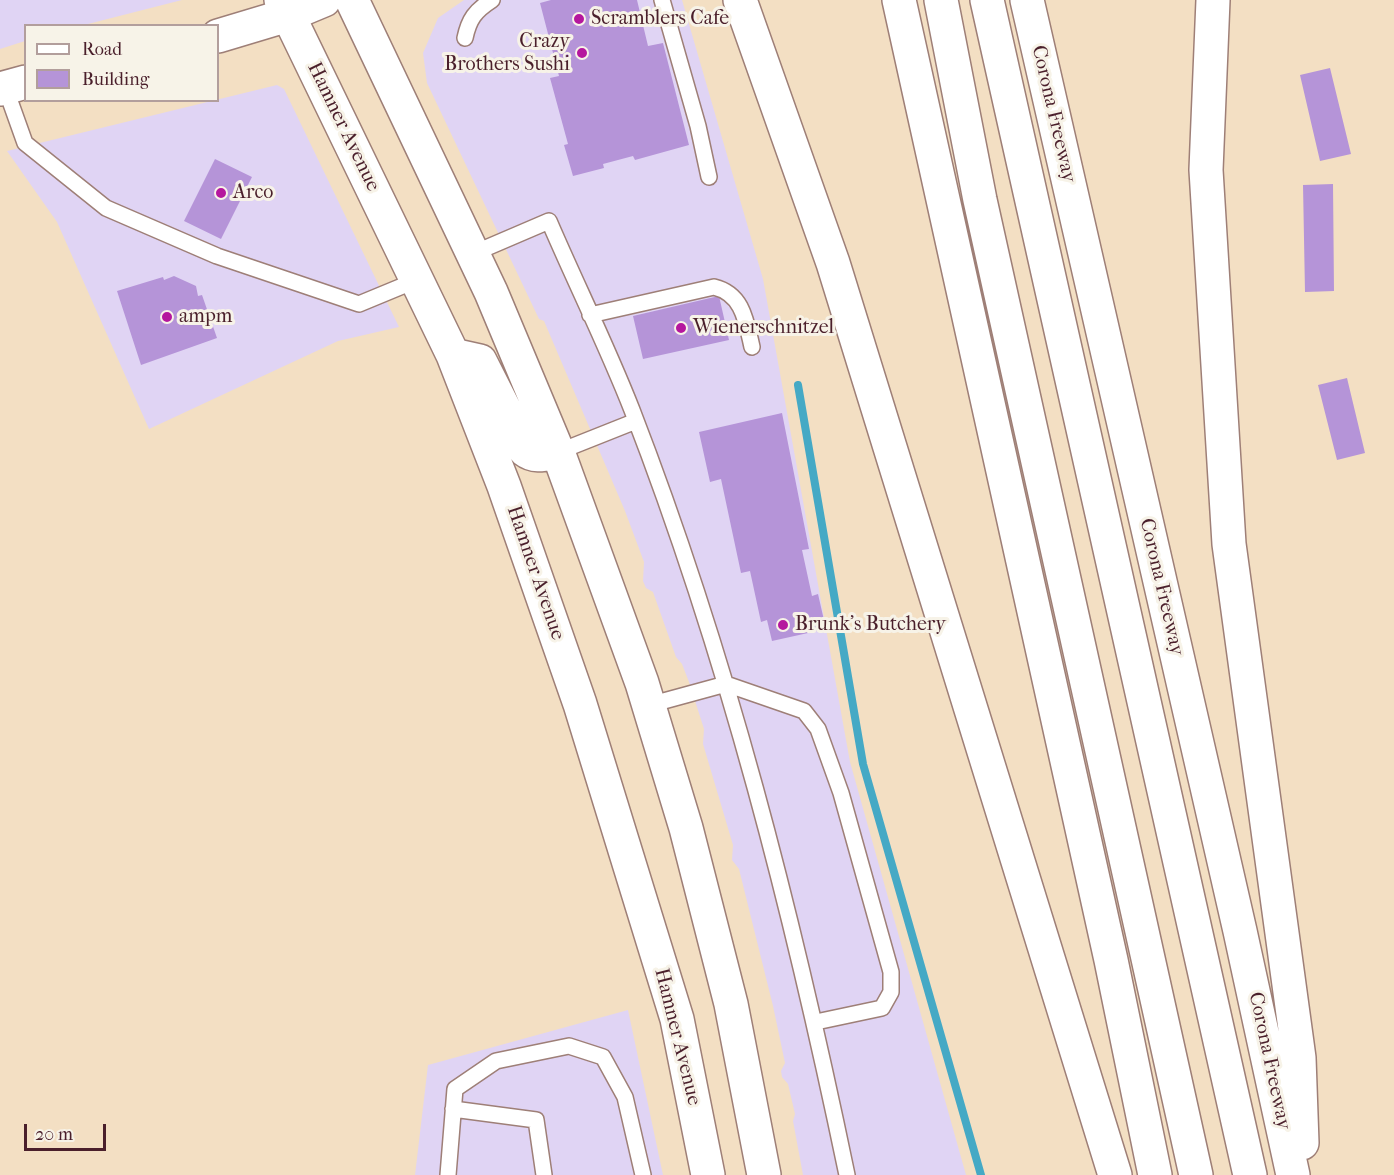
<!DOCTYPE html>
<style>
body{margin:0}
#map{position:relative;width:1394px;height:1175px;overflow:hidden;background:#f3dfc3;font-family:"IM FELL French Canon",serif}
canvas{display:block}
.legend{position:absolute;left:24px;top:24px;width:195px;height:78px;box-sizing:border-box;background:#f7f3e8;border:2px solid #b29e9c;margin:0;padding:8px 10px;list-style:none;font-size:18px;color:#4a1f2b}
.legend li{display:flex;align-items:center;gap:12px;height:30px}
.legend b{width:30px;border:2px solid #b29e9c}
.scale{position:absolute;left:24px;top:1124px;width:82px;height:27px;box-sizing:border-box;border:3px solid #4a1f2b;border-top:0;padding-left:8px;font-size:18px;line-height:21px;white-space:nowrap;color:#4a1f2b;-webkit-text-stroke:4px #f7f3e8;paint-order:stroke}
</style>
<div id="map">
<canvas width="1394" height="1175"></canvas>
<ul class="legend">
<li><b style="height:8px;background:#fff"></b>Road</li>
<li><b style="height:16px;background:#b594d8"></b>Building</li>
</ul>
<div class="scale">20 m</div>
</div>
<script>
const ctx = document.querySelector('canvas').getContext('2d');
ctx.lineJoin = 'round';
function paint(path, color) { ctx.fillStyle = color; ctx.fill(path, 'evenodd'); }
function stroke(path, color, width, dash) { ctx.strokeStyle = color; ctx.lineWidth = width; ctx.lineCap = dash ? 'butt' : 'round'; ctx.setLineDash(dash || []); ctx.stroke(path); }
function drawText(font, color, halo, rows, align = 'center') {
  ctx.font = font + ' "IM FELL French Canon",serif'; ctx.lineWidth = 6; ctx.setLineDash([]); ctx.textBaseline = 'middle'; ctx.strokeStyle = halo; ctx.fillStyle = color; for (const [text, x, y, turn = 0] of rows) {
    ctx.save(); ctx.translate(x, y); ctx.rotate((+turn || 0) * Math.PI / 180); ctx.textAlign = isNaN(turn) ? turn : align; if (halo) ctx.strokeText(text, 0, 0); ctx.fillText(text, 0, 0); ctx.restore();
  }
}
paint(new Path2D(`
 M 0,0 L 182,0 L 84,25 L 26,26 L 25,41 L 0,49 Z
 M 464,0 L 682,0 L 763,279 L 850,762 L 966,1175 L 803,1175 L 793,1121 L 795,1114 L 788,1084 L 782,1077 L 781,1071 L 785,1063 L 773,1006 L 739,869 L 732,860 L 733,845 L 703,744 L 704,729 L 689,682 L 682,664 L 676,657 L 653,592 L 646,588 L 643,581 L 644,562 L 625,511 L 544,321 L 539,319 L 427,83 L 423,53 L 438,18 Z
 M 277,85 L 284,89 L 399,327 L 338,341 L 149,429 L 57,222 L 7,151 Z
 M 628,1010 L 663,1175 L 415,1175 L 428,1065 Z`), '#e0d4f4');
stroke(new Path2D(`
 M 798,385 L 863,764 L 981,1175`), '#45a9c5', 8);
paint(new Path2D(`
 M 551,0 L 637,0 L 648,46 L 663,43 L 689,145 L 635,160 L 633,156 L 603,164 L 604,168 L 573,176 L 564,145 L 568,144 L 550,78 L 559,76 L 540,3 Z
 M 1330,68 L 1351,154 L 1320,161 L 1300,75 Z
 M 215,159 L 252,177 L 221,239 L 184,221 Z
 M 1333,184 L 1334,291 L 1305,292 L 1303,185 Z
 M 174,276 L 196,286 L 198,296 L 202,295 L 217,338 L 141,365 L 117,291 L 163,277 L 164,280 Z
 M 719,296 L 729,340 L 643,359 L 633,316 Z
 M 1347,378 L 1365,453 L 1337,460 L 1318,385 Z
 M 782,413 L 809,549 L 802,550 L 812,596 L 818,594 L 826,629 L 772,641 L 767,620 L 761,622 L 750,571 L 741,573 L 721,479 L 710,482 L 699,432 Z`), '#b594d8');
const service = new Path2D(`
 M 662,0 L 698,126 L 709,177
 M 465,38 C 469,19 475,11 492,0
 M 5,87 L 25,143 L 106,208 L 217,256 L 359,304 L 417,280
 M 472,254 L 549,221 C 576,284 607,346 632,410 C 728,658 793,915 847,1175
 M 590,315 L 714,287 C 743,294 746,321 752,347
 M 558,452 L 636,421
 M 649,705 L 726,684 L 804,711 L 818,729 L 841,793 L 891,972 L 891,992 L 882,1008 L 816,1022
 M 453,1109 L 536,1120 L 544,1175
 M 448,1175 L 455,1089 L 496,1061 L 569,1046 L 603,1057 L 625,1097 L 643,1175`);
const secondary = new Path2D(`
 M 218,36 L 288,15
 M 0,89 L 26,82`);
const primary = new Path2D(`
 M 281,0 L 453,355 L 504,486 L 580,704 L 677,1019 L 708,1175
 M 352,0 L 491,292 L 558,452 L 642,683 L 686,828 L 731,1004 L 764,1175
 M 288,15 L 324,0
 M 453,355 L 480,361 L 525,450 C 535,458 546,454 558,452`);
const motorway = new Path2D(`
 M 740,0 L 833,263 L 1115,1175
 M 899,0 L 1111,960 L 1155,1175
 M 941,0 L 980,200 L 1196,1175
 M 987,0 L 1250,1175
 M 1027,0 L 1240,931 L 1293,1175
 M 1213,0 L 1206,170 L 1229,544 L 1299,1058 L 1302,1143`);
stroke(service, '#9e7f77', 18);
stroke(secondary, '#9e7f77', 36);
stroke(primary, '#9e7f77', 36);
stroke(motorway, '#9e7f77', 36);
stroke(service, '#fff', 15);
stroke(secondary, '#fff', 33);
stroke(primary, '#fff', 33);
stroke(motorway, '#fff', 33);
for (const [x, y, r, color] of [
 [579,19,6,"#b5179e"],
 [582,53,6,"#b5179e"],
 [221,193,6,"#b5179e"],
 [167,317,6,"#b5179e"],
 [681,328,6,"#b5179e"],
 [783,625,6,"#b5179e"]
]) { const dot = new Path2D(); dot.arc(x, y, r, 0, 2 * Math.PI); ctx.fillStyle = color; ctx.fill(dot); stroke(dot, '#f7f3e8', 2); }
drawText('20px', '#4a1f2b', '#f7f3e8', [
 ["Scramblers Cafe",591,19],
 ["Crazy",570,42,"right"],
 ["Brothers Sushi",570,65,"right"],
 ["Arco",233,193],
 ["ampm",179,317],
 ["Wienerschnitzel",693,328],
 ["Brunk's Butchery",795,625]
], 'left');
drawText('20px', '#4a1f2b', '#f7f3e8', [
 ["Corona Freeway",1053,114,77],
 ["Hamner Avenue",343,127,64],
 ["Hamner Avenue",535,573,71],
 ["Corona Freeway",1161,587,77],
 ["Hamner Avenue",677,1037,76],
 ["Corona Freeway",1269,1061,78]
]);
</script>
